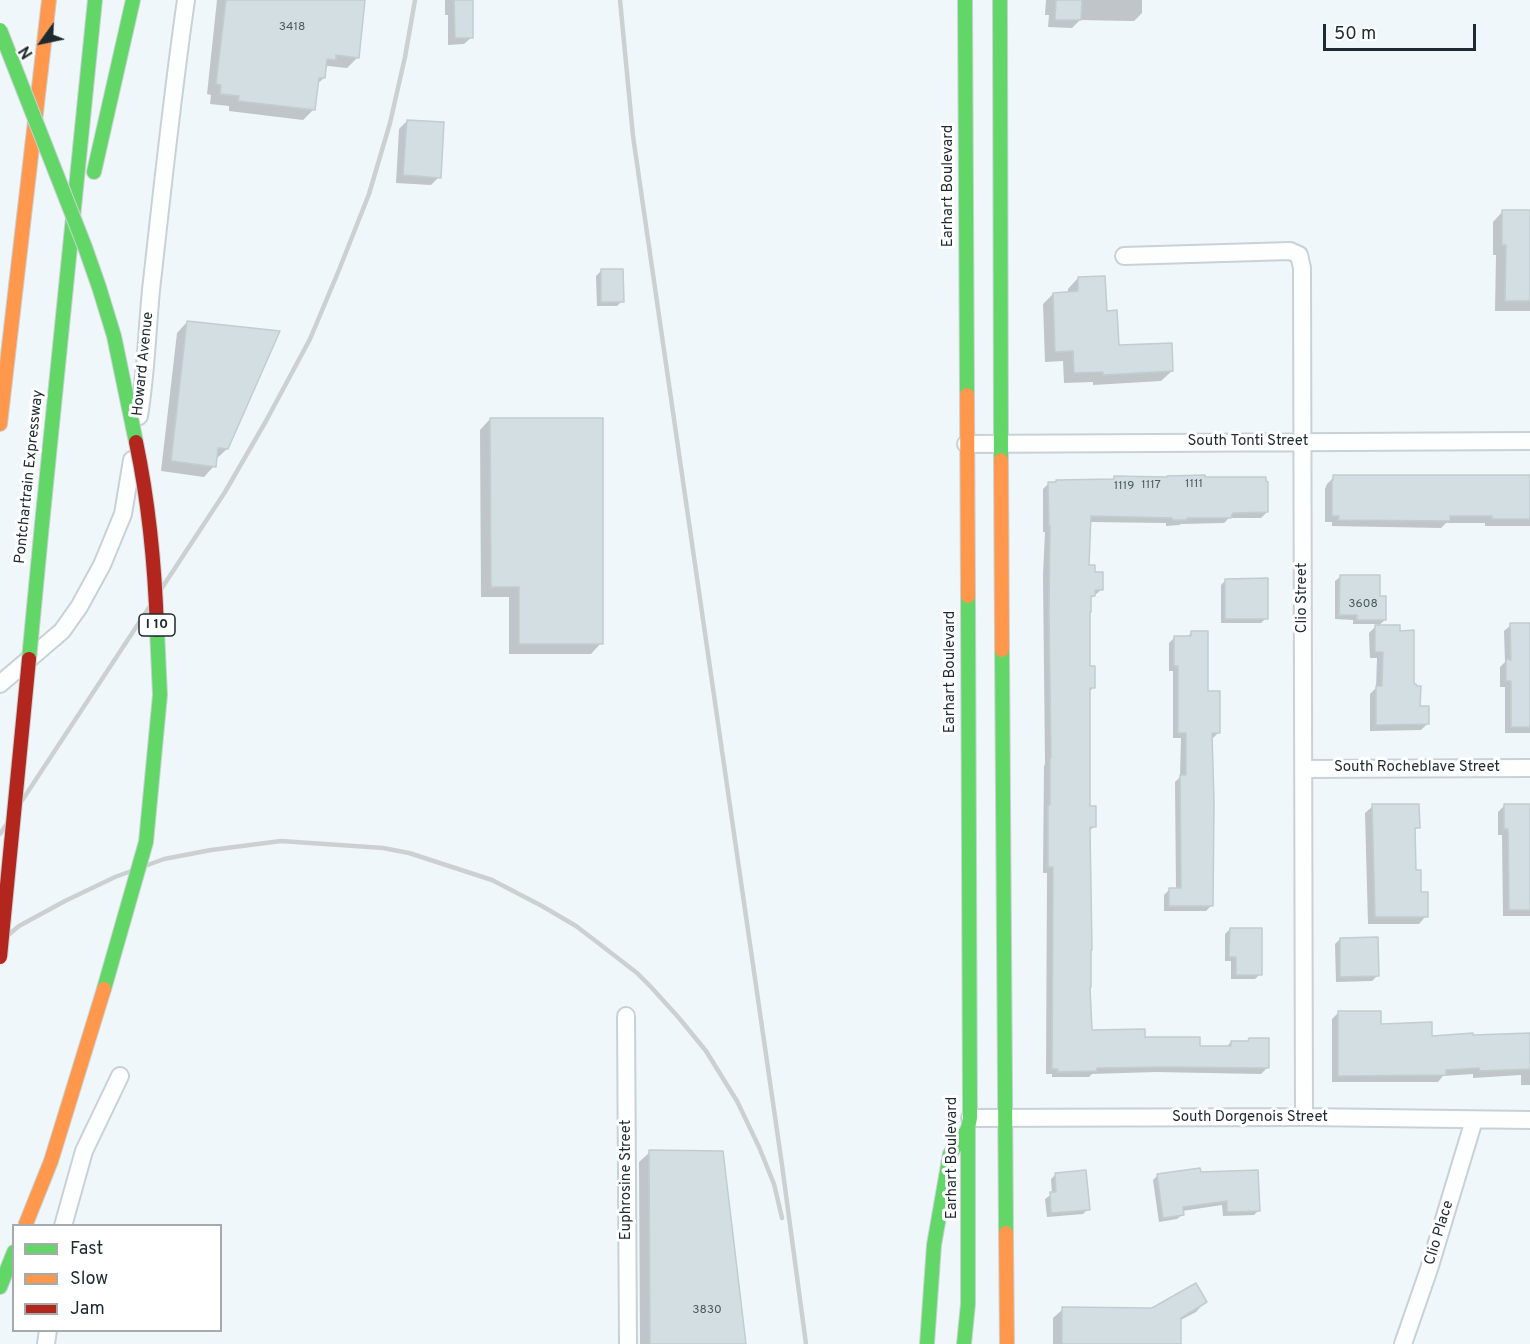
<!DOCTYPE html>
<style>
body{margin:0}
#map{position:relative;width:1530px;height:1344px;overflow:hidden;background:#eff7fa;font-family:Overpass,sans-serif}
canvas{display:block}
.legend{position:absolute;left:12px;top:1224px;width:210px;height:108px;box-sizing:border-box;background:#fff;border:2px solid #a5aaac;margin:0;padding:8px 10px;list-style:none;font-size:18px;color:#1d2a2f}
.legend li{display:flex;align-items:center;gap:12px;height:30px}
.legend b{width:30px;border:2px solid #a5aaac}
.north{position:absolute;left:12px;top:12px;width:60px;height:60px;-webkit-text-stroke:4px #fff;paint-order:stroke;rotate:237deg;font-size:16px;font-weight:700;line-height:24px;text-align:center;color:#1d2a2f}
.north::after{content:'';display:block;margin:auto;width:21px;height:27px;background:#1d2a2f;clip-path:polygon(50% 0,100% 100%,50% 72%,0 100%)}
.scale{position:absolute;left:1323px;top:24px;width:153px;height:27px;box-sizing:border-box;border:3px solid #1d2a2f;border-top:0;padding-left:8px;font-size:18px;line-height:21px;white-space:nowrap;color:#1d2a2f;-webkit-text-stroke:4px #fff;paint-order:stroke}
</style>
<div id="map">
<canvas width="1530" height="1344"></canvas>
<ul class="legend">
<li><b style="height:8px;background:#63d668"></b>Fast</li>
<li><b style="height:8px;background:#ff974d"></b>Slow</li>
<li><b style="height:8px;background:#b3261e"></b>Jam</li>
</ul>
<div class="north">N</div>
<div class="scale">50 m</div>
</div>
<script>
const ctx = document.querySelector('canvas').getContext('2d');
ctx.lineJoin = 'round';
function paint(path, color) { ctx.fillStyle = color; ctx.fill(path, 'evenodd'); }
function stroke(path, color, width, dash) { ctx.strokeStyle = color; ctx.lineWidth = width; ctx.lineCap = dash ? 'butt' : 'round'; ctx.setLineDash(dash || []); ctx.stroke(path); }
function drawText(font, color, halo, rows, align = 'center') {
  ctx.font = font + ' Overpass,sans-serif'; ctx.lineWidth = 6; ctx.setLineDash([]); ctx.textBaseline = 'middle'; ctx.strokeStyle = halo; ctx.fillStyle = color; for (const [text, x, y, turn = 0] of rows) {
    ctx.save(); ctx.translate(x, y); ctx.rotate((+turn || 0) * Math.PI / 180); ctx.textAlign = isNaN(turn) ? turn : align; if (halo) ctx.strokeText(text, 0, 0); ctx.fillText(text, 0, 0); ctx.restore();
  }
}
paint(new Path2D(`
 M 217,0 L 364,0 L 358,57 L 347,68 L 328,66 L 325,68 L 324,78 L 316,85 L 314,109 L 303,120 L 229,111 L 229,106 L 210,104 L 211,95 L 207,94 Z
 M 445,0 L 473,0 L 472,37 L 464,44 L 448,45 L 448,15 L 445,15 Z
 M 1046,0 L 1142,0 L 1142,13 L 1134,21 L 1080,20 L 1072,28 L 1048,27 L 1049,15 L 1045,15 Z
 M 407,121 L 439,177 L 431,185 L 396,183 L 399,129 Z
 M 1503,211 L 1530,211 L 1530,311 L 1495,311 L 1496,255 L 1493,255 L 1493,222 Z
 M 601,271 L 622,301 L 617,306 L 597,306 L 596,276 Z
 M 1078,278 L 1106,312 L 1117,347 L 1172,371 L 1161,381 L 1093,385 L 1093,382 L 1064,383 L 1063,361 L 1045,362 L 1043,304 L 1053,294 L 1068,293 L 1068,289 Z
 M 187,322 L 227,449 L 216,459 L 214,466 L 204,477 L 161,471 L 177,333 Z
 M 490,419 L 601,643 L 591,654 L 509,654 L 509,597 L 481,597 L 480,430 Z
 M 1530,476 L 1530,526 L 1485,526 L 1485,523 L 1446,523 L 1441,528 L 1332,526 L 1332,522 L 1325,522 L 1325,489 L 1327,484 L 1334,477 Z
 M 1115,477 L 1267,512 L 1261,518 L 1229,518 L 1224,523 L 1181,524 L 1179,525 L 1166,526 L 1166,523 L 1089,522 L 1087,566 L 1093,573 L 1101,590 L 1090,599 L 1089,667 L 1094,687 L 1088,693 L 1089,807 L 1094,826 L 1089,832 L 1090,1032 L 1199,1048 L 1226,1047 L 1231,1042 L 1246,1042 L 1249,1040 L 1267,1068 L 1261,1074 L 1155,1072 L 1092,1074 L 1089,1077 L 1052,1077 L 1052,1074 L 1046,1074 L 1047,873 L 1043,873 L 1044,766 L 1045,764 L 1043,575 L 1045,532 L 1043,532 L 1043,489 L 1049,483 L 1055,483 L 1057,481 L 1111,481 Z
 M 1340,577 L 1378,597 L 1385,620 L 1377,627 L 1413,686 L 1419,707 L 1427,724 L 1421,730 L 1370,731 L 1370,694 L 1376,688 L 1377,658 L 1370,658 L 1369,633 L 1378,624 L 1353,624 L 1353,620 L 1335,619 L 1335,581 Z
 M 1226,580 L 1266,618 L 1261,623 L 1221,623 L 1221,585 Z
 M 1530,624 L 1530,733 L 1505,733 L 1505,687 L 1500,687 L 1500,667 L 1505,662 L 1504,631 L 1511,625 Z
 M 1191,633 L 1207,693 L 1219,732 L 1213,738 L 1211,738 L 1212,905 L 1206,911 L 1164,911 L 1164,895 L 1170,889 L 1176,889 L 1175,782 L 1180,777 L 1181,738 L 1173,738 L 1173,671 L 1169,671 L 1169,643 L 1175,637 L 1187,637 Z
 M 1530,805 L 1530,916 L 1503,916 L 1502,835 L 1498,835 L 1498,812 L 1504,806 Z
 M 1373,806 L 1418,827 L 1413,832 L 1414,872 L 1426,916 L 1419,924 L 1368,924 L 1365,813 Z
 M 1230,929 L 1260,974 L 1255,979 L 1231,979 L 1231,961 L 1225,961 L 1225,934 Z
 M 1340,939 L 1377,976 L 1372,981 L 1336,982 L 1335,944 Z
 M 1339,1012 L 1379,1025 L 1431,1038 L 1530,1035 L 1530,1085 L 1521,1085 L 1521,1075 L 1473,1078 L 1473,1074 L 1443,1076 L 1438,1082 L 1332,1082 L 1332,1019 Z
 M 650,1152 L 745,1344 L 640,1344 L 639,1162 Z
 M 1056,1174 L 1088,1209 L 1083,1214 L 1047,1217 L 1045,1199 L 1052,1194 L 1051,1179 Z
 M 1158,1175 L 1259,1210 L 1254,1215 L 1223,1216 L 1222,1205 L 1182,1211 L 1182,1215 L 1177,1219 L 1159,1222 L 1153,1180 Z
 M 1205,1302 L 1196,1312 L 1179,1321 L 1180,1344 L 1053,1344 L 1053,1318 L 1063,1309 L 1152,1309 Z`), '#0003');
const building = new Path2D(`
 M 226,0 L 365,0 L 359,58 L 336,55 L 336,60 L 327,59 L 325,78 L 319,78 L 315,110 L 238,101 L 239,96 L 220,94 L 221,85 L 216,84 Z
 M 454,0 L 473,0 L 473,38 L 455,38 Z
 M 1056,0 L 1082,0 L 1081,20 L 1055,20 Z
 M 407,120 L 444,122 L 441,178 L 403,175 Z
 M 1502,210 L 1530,210 L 1530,301 L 1505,301 L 1506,245 L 1502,245 Z
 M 601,269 L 623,269 L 624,302 L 601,302 Z
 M 1105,276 L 1107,311 L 1117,310 L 1119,345 L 1172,343 L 1173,371 L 1103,375 L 1103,372 L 1074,373 L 1073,351 L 1055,352 L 1053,293 L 1078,291 L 1078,277 Z
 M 187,321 L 280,331 L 228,449 L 218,448 L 216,467 L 171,461 Z
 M 490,418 L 603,418 L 603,644 L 519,644 L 519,587 L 491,587 Z
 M 1205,475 L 1205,477 L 1266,477 L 1266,481 L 1268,482 L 1268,512 L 1233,513 L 1231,518 L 1187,518 L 1187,520 L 1172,520 L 1172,518 L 1091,516 L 1089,565 L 1095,565 L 1095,572 L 1103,572 L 1103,590 L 1095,590 L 1095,596 L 1091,596 L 1091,612 L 1090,612 L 1090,666 L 1095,666 L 1095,688 L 1090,688 L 1090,806 L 1096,806 L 1096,827 L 1090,827 L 1092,950 L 1091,950 L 1091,987 L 1090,987 L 1092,1030 L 1145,1029 L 1145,1037 L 1200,1037 L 1200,1046 L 1231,1046 L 1231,1041 L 1248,1041 L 1249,1038 L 1269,1038 L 1269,1068 L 1163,1067 L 1097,1068 L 1097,1071 L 1057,1072 L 1058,1069 L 1052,1069 L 1053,867 L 1048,867 L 1048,805 L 1050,805 L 1050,758 L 1051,758 L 1049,612 L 1050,526 L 1049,526 L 1048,482 L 1056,482 L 1056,480 L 1114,479 L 1114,476 L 1167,477 L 1167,476 Z
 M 1333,475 L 1530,475 L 1530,519 L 1492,519 L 1492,516 L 1450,516 L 1450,521 L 1338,520 L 1339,516 L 1332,516 L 1332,480 L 1333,480 Z
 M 1340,575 L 1380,575 L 1380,596 L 1386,596 L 1386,620 L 1357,620 L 1357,615 L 1339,615 Z
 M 1268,578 L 1268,619 L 1225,619 L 1225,579 Z
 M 1510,623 L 1530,623 L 1530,727 L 1511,727 L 1511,681 L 1506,681 L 1506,659 L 1511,660 Z
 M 1375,625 L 1400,625 L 1400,631 L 1414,630 L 1414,684 L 1416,684 L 1417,686 L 1421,686 L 1420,706 L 1429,706 L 1429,724 L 1376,725 L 1376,686 L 1382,686 L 1383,652 L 1375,652 Z
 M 1191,631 L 1208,631 L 1208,691 L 1220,691 L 1220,733 L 1212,733 L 1214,802 L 1213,906 L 1169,906 L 1169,888 L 1181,888 L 1180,775 L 1186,775 L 1186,733 L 1178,733 L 1178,666 L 1174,666 L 1174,636 L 1191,636 Z
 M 1372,804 L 1419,804 L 1420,828 L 1415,828 L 1416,870 L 1421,870 L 1421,892 L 1428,892 L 1428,917 L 1375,917 Z
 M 1504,804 L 1530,804 L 1530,910 L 1509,910 L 1508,829 L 1504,829 Z
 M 1230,928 L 1262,928 L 1262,975 L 1236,975 L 1236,957 L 1229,957 Z
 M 1378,937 L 1379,976 L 1340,977 L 1340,938 Z
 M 1338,1011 L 1381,1011 L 1381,1024 L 1432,1022 L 1432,1036 L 1473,1033 L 1473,1035 L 1530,1033 L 1530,1069 L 1480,1071 L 1479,1068 L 1446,1070 L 1446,1075 L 1338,1076 Z
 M 649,1150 L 723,1151 L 746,1344 L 650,1344 Z
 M 1200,1168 L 1201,1172 L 1258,1170 L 1260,1211 L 1227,1212 L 1227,1201 L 1183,1207 L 1184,1215 L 1163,1218 L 1157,1174 Z
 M 1086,1170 L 1090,1210 L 1051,1213 L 1050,1192 L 1056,1192 L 1055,1173 Z
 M 1196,1283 L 1207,1302 L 1181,1318 L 1181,1344 L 1062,1344 L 1062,1307 L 1152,1308 Z`);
paint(building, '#d2dee1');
stroke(building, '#c2cdd0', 1.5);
const street = new Path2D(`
 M 1124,256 L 1290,251 L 1299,255 L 1302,268 L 1304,1117
 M 139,416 C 146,374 147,332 151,290 C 162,193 172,96 186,0
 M 966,444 L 1530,441
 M 0,684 L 62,631 L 79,607 L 102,565 L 123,514 L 132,460
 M 1304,769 L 1530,768
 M 626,1016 L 628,1344
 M 970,1118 L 1304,1117 L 1530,1120
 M 63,1226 L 84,1151 L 120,1076
 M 46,1344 L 48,1330
 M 1403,1344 L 1429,1269 L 1474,1120`);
const fast = new Path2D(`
 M 965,0 L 967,395
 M 1000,0 L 1001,460
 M 94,172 L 133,0
 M 42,524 L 95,0
 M 1002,650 L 1006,1233
 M 0,1287 L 14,1252
 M 927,1344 L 934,1245 L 950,1154 L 968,1129
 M 964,1344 L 968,1304 L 968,1128 L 970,1118 L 968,596`);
const slow = new Path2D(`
 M 967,395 L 968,596
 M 0,424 L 49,0
 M 1001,460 L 1002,650
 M 1006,1233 L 1007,1344`);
stroke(street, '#c8d2d6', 20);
stroke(fast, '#c8d2d6', 16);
stroke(slow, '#c8d2d6', 16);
stroke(street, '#fdfefe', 16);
stroke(fast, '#63d668', 14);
stroke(slow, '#ff974d', 14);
stroke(new Path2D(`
 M 620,0 L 633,136 L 782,1165 L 806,1344
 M 0,834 L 225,492 L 266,421 L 310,339 L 339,270 L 369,194 L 390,123 L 405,57 L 415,0
 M 0,942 L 19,926 L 65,901 L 115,877 L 164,859 L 211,850 L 281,841 L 383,848 L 409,853 L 492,880 L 542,906 L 576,926 L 597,942 L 637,973 L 651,987 L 679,1018 L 706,1051 L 737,1101 L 759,1147 L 774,1184 L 782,1218`), '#cdd0d1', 4.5);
const fastBridge = new Path2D(`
 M 0,30 L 85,247 L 99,287 L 114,336 L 136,442
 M 29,659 L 42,524
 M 104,989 L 146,842 L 160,695 L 157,630`);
const slowBridge = new Path2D(`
 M 25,1226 L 51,1161 L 104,989`);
const jamBridge = new Path2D(`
 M 136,442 C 149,504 155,567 157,630
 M 0,957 L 29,659`);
stroke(fastBridge, '#c8d2d6', 16, []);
stroke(slowBridge, '#c8d2d6', 16, []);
stroke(jamBridge, '#c8d2d6', 16, []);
stroke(fastBridge, '#63d668', 14);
stroke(slowBridge, '#ff974d', 14);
stroke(jamBridge, '#b3261e', 14);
drawText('12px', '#4c595d', null, [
 ["3418",292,28],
 ["1111",1194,485],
 ["1117",1151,486],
 ["1119",1124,487],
 ["3608",1363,605],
 ["3830",707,1311]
]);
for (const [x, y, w] of [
 [157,625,36]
]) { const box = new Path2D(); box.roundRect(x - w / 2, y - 11, w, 22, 4.5); ctx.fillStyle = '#fff'; ctx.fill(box); stroke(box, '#1d2a2f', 1.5); }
drawText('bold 14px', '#1d2a2f', null, [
 ["I 10",157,625]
]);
drawText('15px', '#1d2a2f', '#fff', [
 ["Earhart Boulevard",949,186,-90],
 ["Howard Avenue",144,364,-84],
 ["South Tonti Street",1248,442],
 ["Pontchartrain Expressway",30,477,-84],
 ["Clio Street",1303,598,-90],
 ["Earhart Boulevard",951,672,-90],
 ["South Rocheblave Street",1417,768],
 ["South Dorgenois Street",1250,1118],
 ["Earhart Boulevard",953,1158,-90],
 ["Euphrosine Street",627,1180,-90],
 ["Clio Place",1440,1233,-73]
]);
</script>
